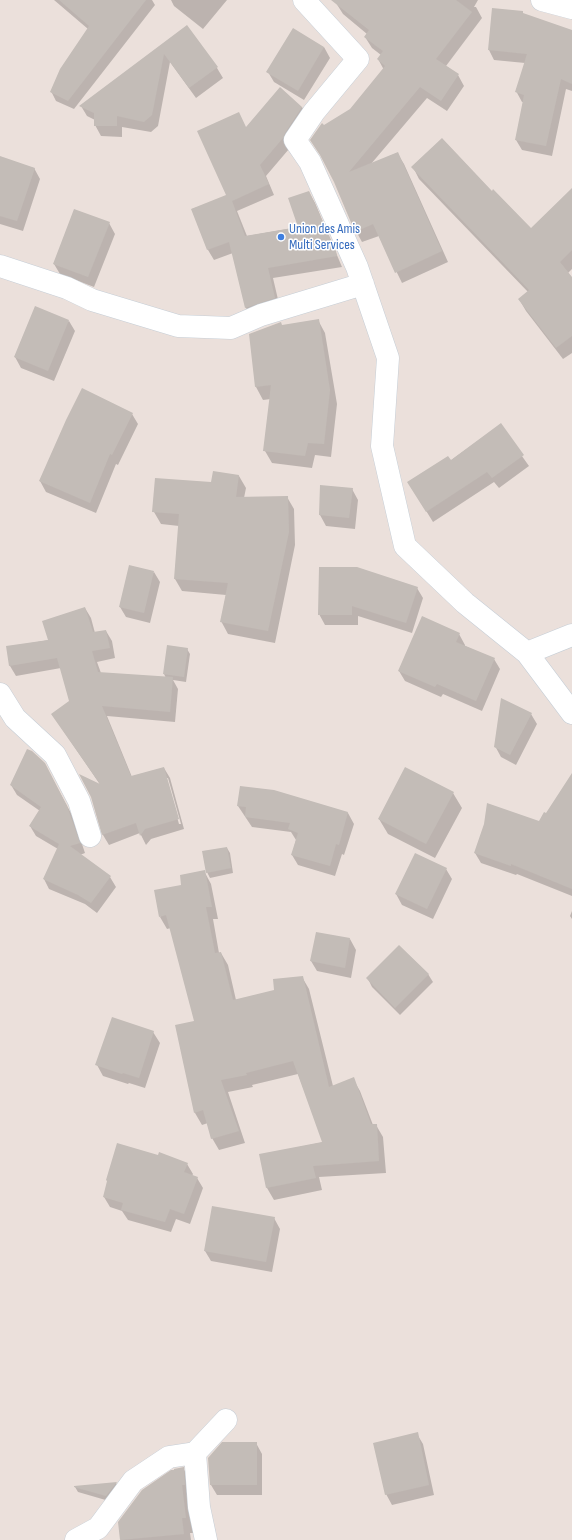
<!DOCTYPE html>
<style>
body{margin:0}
canvas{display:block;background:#ebe0db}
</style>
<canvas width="572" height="1540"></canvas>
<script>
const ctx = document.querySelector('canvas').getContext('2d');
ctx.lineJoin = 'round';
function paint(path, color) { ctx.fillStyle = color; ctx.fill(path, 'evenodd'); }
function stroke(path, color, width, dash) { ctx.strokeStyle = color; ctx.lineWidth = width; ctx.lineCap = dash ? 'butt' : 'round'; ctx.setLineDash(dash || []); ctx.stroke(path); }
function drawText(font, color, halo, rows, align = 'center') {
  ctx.font = font + ' "Sofia Sans Condensed",sans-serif'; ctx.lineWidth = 3; ctx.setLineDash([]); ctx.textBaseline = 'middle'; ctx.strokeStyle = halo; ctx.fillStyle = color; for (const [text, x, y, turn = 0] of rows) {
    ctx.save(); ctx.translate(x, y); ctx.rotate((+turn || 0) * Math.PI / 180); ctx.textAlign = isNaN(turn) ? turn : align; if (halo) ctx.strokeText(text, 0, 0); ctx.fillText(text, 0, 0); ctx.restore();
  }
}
paint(new Path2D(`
 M 54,0 L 152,0 L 155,5 L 74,109 L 56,101 L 51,91 L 88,29 Z
 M 171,0 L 227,0 L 203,29 L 174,6 Z
 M 339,0 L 478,0 L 474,7 L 476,7 L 482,18 L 446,66 L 458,75 L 464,86 L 447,111 L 427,98 L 371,164 L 397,153 L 404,164 L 448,262 L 402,283 L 379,236 L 362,242 L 356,231 L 324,127 L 351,110 L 384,70 L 378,59 L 381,55 L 372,48 L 365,37 L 367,34 L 343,14 L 336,3 Z
 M 524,15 L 572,31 L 572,91 L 566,89 L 552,156 L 522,150 L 516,140 L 524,102 L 522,102 L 516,91 L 525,63 L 494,60 L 489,50 Z
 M 186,27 L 217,68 L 223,78 L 196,98 L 170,62 L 158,126 L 151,132 L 122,127 L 122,137 L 101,136 L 95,125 L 95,120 L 87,116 L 81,106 Z
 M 324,47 L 330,58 L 304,100 L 274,82 L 268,72 Z
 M 302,107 L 308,118 L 289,149 L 266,176 L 274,195 L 237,211 L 247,236 L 299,227 L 309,192 L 315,203 L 342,267 L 273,278 L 280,308 L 252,318 L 246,308 L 233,253 L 214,260 L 208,250 L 192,209 L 228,196 L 246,128 Z
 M 0,161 L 34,168 L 40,179 L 23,231 L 0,224 Z
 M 413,167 L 492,192 L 531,230 L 572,190 L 572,269 L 568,273 L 572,278 L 572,353 L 563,359 L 526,311 L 519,299 L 528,292 L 419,179 Z
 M 109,223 L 115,234 L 94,287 L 60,274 L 54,264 Z
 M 318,320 L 325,333 L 337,404 L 331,457 L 315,455 L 312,468 L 272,463 L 265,451 L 271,399 L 263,400 L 256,387 L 250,335 L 282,326 Z
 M 69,321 L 75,331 L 54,381 L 21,368 L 15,357 Z
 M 132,414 L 138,424 L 118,465 L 116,464 L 96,513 L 46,492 L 40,481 Z
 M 500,425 L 529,466 L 499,488 L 494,482 L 433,522 L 415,493 L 450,461 Z
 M 239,476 L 246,488 L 244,498 L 287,497 L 294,509 L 295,545 L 275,643 L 228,634 L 221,621 L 226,595 L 182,591 L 175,579 L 179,526 L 161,524 L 154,512 L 212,483 Z
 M 352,489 L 358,500 L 355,529 L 326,526 L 320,515 Z
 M 154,572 L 160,582 L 150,623 L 126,617 L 120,607 Z
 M 417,588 L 423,598 L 412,633 L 358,616 L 358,625 L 325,625 L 319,614 Z
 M 85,608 L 91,618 L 95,633 L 106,631 L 112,641 L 115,658 L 97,662 L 101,673 L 166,678 L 164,674 L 187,649 L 190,654 L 186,682 L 173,680 L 178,689 L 175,722 L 107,716 L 132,777 L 164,768 L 170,778 L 184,829 L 151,839 L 146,845 L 140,833 L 109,845 L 103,835 L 101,786 L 52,714 L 71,702 L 61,668 L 16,676 L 10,666 L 7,647 L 49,640 ZM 166,778 L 168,778 L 181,824 L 179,824 Z
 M 459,634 L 465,645 L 465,646 L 494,659 L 500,669 L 482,711 L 443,694 L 441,697 L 405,681 L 399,671 Z
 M 531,714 L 537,724 L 516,765 L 501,757 L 495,746 Z
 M 50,774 L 73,817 L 85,853 L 80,855 L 110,877 L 116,887 L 97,913 L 85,904 L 49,889 L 44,879 L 58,849 L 36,836 L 30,826 L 40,811 L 17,795 L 11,785 Z
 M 572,775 L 572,896 L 517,874 L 516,875 L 481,863 L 475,853 L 539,822 L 547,814 Z
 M 274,791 L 348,813 L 354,824 L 344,855 L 342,854 L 335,876 L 298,865 L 292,855 L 296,840 L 291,832 L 252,827 L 238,806 Z
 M 453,793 L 462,808 L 435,858 L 388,834 L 379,819 Z
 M 227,848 L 230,853 L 233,873 L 210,878 L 207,872 Z
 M 446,869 L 452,879 L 433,919 L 402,905 L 396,894 Z
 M 204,871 L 211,884 L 218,919 L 213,919 L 219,953 L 221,953 L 228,965 L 236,1000 L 275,991 L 302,977 L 309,989 L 333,1086 L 353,1079 L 360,1091 L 373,1125 L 376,1125 L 383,1137 L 386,1173 L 319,1177 L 322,1190 L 274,1200 L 267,1188 L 260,1155 L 324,1142 L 298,1074 L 252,1085 L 253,1087 L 228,1092 L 245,1143 L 219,1150 L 212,1138 L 208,1123 L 202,1125 L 195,1113 L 176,1026 L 196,1022 L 171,928 L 167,929 L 160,917 L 182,886 Z
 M 572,911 L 572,919 L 570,916 Z
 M 350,939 L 356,950 L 351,978 L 317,971 L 311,961 Z
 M 428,974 L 433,982 L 400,1015 L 372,987 L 368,979 Z
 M 153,1032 L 160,1043 L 145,1088 L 129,1083 L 128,1084 L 103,1076 L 97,1065 Z
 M 187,1164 L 193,1174 L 192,1176 L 197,1178 L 203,1188 L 190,1224 L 176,1219 L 171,1232 L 128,1220 L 122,1211 L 110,1207 L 104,1197 Z
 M 274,1218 L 280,1229 L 272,1272 L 211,1261 L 205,1251 Z
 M 417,1434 L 423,1444 L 434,1495 L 392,1505 L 386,1494 Z
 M 256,1443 L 262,1454 L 262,1495 L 217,1495 L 211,1485 Z
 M 183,1468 L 192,1483 L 194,1533 L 190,1533 L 191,1540 L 121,1540 L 119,1523 Z
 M 116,1483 L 119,1487 L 109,1501 L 78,1492 L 75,1487 Z`), '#0003');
paint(new Path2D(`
 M 59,0 L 146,0 L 68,101 L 50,92 L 60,69 L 89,26 Z
 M 331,0 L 456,0 L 472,12 L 436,59 L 459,74 L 441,101 L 420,87 L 349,172 L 398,152 L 442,251 L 395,273 L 373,224 L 355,232 L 334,182 L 320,155 L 310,140 L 322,123 L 324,125 L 350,109 L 385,66 L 377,59 L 383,51 L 364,37 L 369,30 Z
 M 492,8 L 523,11 L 523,13 L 572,30 L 572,84 L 561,79 L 546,146 L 515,140 L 524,95 L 515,92 L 527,54 L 488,50 Z
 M 187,25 L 218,67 L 189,88 L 164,54 L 152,115 L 144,122 L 117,116 L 117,126 L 94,126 L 94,113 L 79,106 Z
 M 293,28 L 324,47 L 298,91 L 266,72 Z
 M 280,87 L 302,107 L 285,133 L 283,138 L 260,165 L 269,184 L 232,201 L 245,236 L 298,227 L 288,198 L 309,191 L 336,251 L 337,256 L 268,268 L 275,298 L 245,308 L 229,242 L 207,250 L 191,209 L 226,195 L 197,131 L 239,112 L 246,127 Z
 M 442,138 L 492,191 L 493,189 L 531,228 L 572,188 L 572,250 L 560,262 L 572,277 L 572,336 L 556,348 L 518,299 L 529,290 L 411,167 Z
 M 0,156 L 35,168 L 17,221 L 0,216 Z
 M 74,209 L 110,222 L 88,277 L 53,264 Z
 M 35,306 L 69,320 L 48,371 L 14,357 Z
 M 319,319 L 330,390 L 324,444 L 308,443 L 305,456 L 263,451 L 271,385 L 255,387 L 249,334 L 281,322 L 282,325 Z
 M 82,388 L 133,413 L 112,455 L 110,454 L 90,503 L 39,481 L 66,420 Z
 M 501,423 L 524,455 L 492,478 L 487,472 L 426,512 L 407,482 L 448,456 L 451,460 Z
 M 213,471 L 239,475 L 236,497 L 288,496 L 289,532 L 268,631 L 220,622 L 228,583 L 174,579 L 179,514 L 152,512 L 155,478 L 211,482 Z
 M 320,485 L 353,488 L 349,518 L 319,515 Z
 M 129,565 L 154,571 L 144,613 L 119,607 Z
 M 319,567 L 357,567 L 418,587 L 406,623 L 352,606 L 352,615 L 318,615 Z
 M 85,607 L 93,632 L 106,630 L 110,648 L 92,651 L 98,672 L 173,677 L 170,712 L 102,706 L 131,776 L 164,767 L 179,819 L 145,829 L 140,836 L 136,823 L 102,835 L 91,797 L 79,774 L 100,784 L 51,714 L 69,701 L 57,658 L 9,666 L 6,646 L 48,640 L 42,621 Z
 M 422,616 L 460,633 L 456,642 L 495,658 L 476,701 L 437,684 L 435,687 L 398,671 Z
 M 167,645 L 188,648 L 184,677 L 163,674 Z
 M 501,698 L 532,713 L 510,755 L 494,747 Z
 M 27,749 L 32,751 L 45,763 L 67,806 L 80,843 L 70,846 L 111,876 L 91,903 L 78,895 L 43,879 L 59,844 L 29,826 L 41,807 L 10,785 Z
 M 405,767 L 454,792 L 426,844 L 378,819 Z
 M 572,773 L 572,889 L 511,864 L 511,866 L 474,853 L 484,824 L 487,803 L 539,821 L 544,812 L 546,813 Z
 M 240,786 L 274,790 L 348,812 L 339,845 L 336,844 L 330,866 L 291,855 L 298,833 L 288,829 L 290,823 L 245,817 L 246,807 L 237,806 Z
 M 227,847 L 231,868 L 206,873 L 202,851 Z
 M 415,853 L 447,868 L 427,909 L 395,894 Z
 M 205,870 L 212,907 L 206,907 L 215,953 L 221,952 L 233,1000 L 274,990 L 273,979 L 303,976 L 329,1087 L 354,1077 L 371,1124 L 377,1124 L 379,1161 L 313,1166 L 316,1178 L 266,1188 L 259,1154 L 322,1142 L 293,1061 L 246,1073 L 247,1075 L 221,1080 L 239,1131 L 211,1139 L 203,1110 L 194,1113 L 175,1025 L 194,1021 L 166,915 L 159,917 L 154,890 L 181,885 L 180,875 Z
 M 316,932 L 350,938 L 345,968 L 310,961 Z
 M 399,945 L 429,974 L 395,1008 L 366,978 Z
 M 112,1017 L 154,1031 L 139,1078 L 123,1073 L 122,1074 L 95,1065 Z
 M 117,1143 L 158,1155 L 159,1152 L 188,1163 L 184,1172 L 198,1177 L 184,1214 L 170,1209 L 165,1222 L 161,1221 L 121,1210 L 123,1203 L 103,1197 L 107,1181 L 106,1180 Z
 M 212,1206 L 275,1217 L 266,1262 L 204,1251 Z
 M 418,1432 L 429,1485 L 385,1495 L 373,1443 Z
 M 222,1442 L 257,1442 L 257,1485 L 210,1485 L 208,1458 Z
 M 184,1467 L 185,1485 L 182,1485 L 186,1518 L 182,1518 L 184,1534 L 120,1540 L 118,1522 L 142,1490 L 171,1470 L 174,1470 L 174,1469 Z
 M 117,1482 L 106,1496 L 74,1487 L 74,1486 Z`), '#c3bcb7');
const street = new Path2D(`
 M 304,0 L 358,59 L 314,112 L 295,140 L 310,162 L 357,267 L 388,358 L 382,446 L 405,546 L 465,603 L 527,653 L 572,713
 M 542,0 L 572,8
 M 0,266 L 67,288 L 92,300 L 178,326 L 231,328 L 261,315 L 363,284
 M 527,653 L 572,635
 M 0,694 L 15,718 L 55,755 L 79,801 L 90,836
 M 195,1453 L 199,1507 L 206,1540
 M 76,1540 L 98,1528 L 133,1481 L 169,1457 L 195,1453 L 226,1420`);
stroke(street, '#c6ced6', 23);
stroke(street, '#fff', 22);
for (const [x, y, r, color] of [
 [281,237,4,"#3f7fe0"]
]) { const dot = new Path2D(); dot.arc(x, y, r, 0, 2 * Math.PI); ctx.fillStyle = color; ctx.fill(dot); stroke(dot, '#fff', 1.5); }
drawText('14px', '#366cbe', '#fff', [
 ["Union des Amis",289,229],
 ["Multi Services",289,245]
], 'left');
</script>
